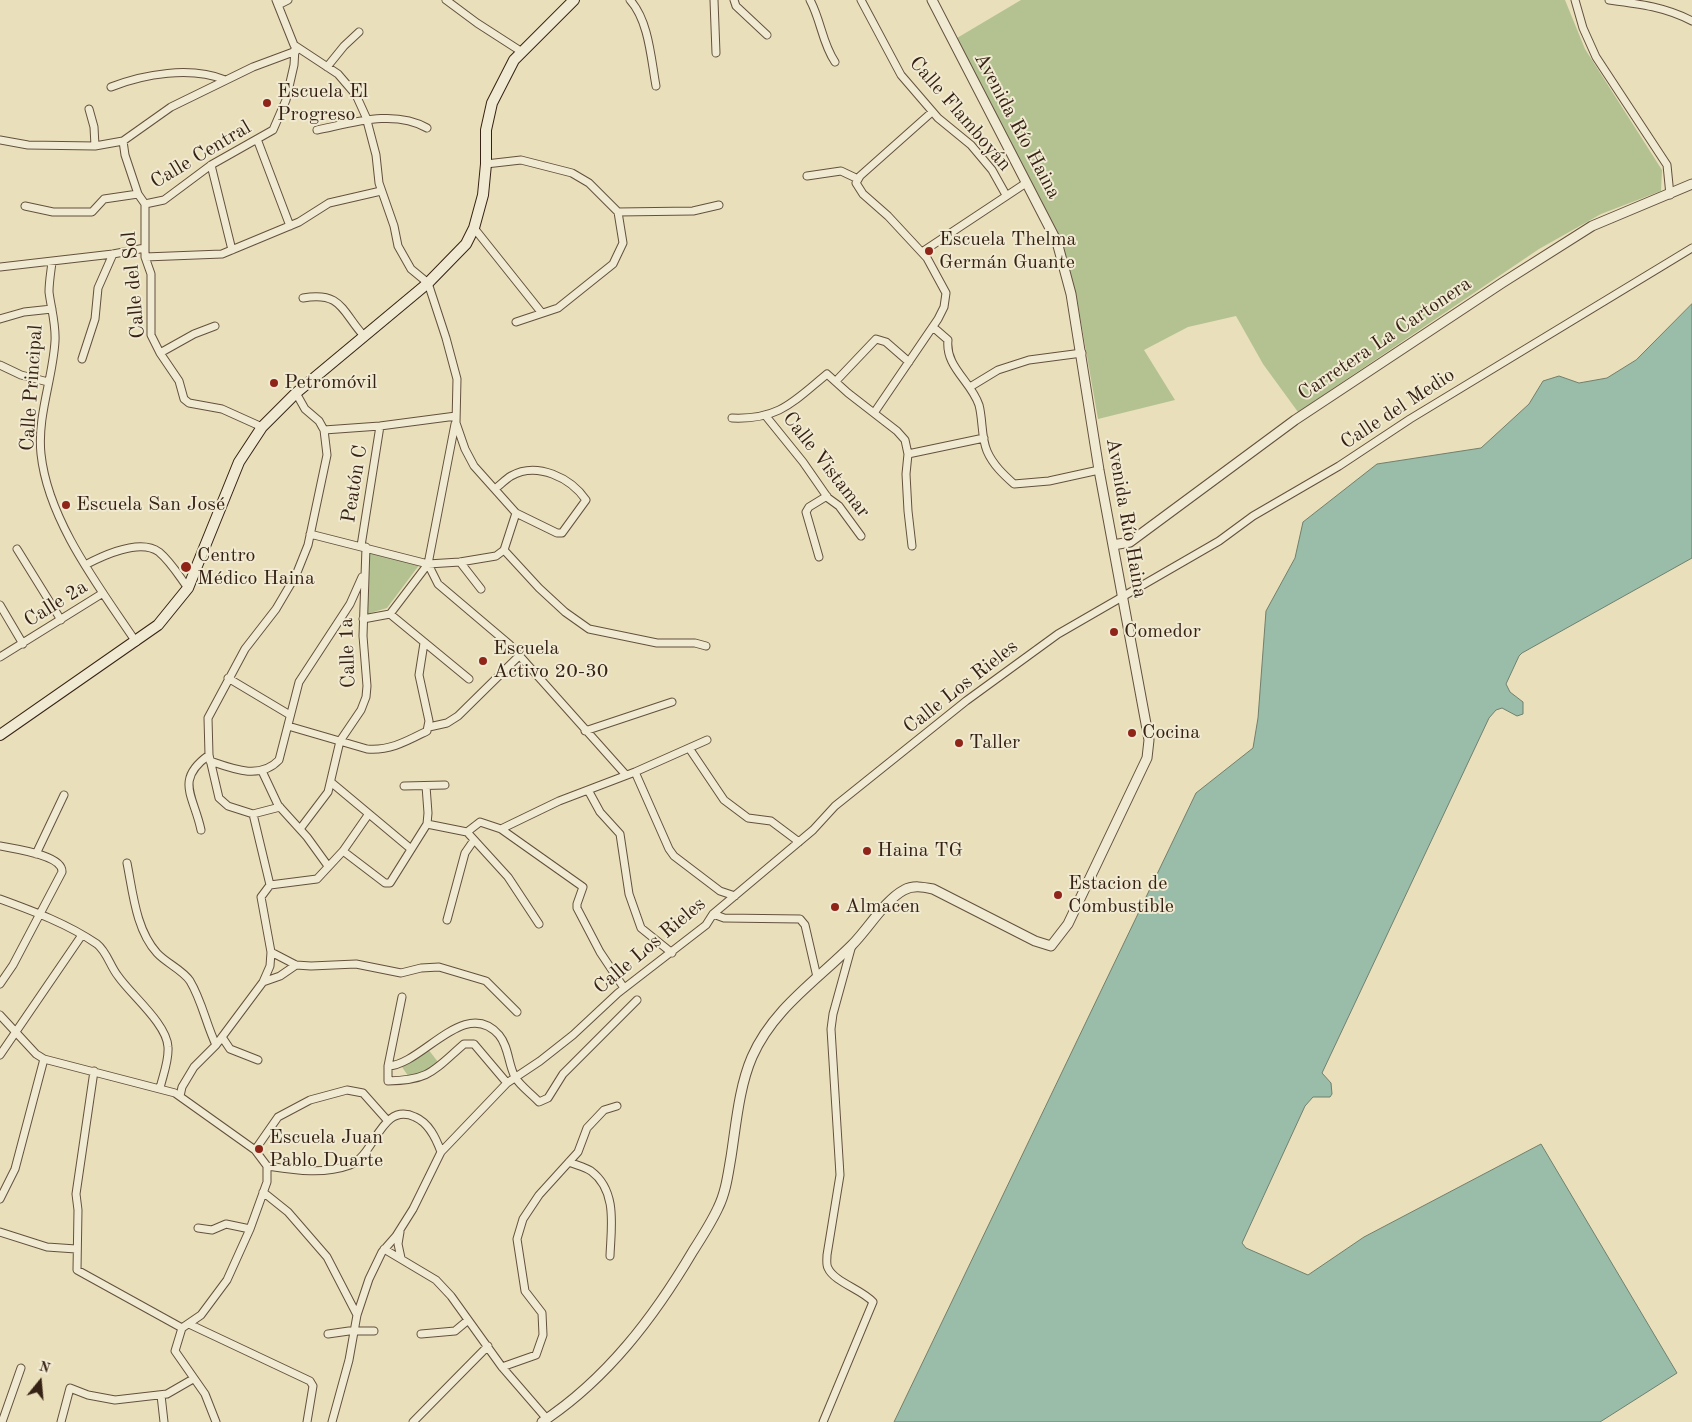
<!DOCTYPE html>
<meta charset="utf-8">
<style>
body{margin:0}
#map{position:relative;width:1692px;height:1422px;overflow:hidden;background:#e9dfba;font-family:"Old Standard TT",serif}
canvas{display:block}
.north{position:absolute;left:15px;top:1357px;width:50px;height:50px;-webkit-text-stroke:4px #f1ead2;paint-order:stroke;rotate:17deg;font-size:14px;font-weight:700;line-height:20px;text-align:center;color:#362214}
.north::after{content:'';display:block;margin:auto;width:18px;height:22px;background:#362214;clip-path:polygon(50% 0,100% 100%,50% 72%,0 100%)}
</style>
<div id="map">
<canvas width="1692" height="1422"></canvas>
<div class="north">N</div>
</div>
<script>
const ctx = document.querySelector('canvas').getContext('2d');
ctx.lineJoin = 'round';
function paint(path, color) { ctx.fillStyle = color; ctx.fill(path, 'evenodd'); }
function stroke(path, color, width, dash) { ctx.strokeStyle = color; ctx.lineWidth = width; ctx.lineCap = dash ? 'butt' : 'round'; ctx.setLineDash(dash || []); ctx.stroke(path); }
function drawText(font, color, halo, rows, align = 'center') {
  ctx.font = font + ' "Old Standard TT",serif'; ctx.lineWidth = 4; ctx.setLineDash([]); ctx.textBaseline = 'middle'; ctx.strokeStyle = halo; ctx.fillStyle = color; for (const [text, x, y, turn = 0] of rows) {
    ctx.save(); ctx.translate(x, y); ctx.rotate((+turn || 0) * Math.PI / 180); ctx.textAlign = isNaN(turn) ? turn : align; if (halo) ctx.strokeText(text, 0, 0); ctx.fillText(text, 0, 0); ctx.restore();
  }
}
paint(new Path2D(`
 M 1021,0 L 1565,0 L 1585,49 L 1662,170 L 1661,191 L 1601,214 L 1539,249 L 1298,412 L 1263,364 L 1236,316 L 1188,327 L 1144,350 L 1175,400 L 1098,419 L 1076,294 L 1060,243 L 957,38 Z
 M 370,553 L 420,564 L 387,608 L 367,614 Z
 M 428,1049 L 438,1062 L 411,1080 L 402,1067 Z`), '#b4c292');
const water = new Path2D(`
 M 1692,304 L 1692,558 L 1522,653 L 1519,656 L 1506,684 L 1510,692 L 1523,702 L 1523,714 L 1517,716 L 1502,708 L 1496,710 L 1489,718 L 1322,1073 L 1331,1083 L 1332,1094 L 1330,1097 L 1313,1097 L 1305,1106 L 1242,1243 L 1246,1248 L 1308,1275 L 1364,1237 L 1541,1144 L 1677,1373 L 1600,1422 L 894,1422 L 1196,793 L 1253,748 L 1258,718 L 1266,611 L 1295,558 L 1303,522 L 1377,464 L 1481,448 L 1529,404 L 1543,381 L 1559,376 L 1579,383 L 1607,378 L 1636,360 Z`);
paint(water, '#99bda9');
stroke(water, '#717f6d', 1);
const minor = new Path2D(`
 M 276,0 L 294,45 L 338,74 L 356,95 L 366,117 L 376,155 L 379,183 L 394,226 L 398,246 L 411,269 L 428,283 L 446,338 L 457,379 L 456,423 L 465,449 L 474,466 L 516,513 L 557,533 L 562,533 L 586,500 C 571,478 537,461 511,476 C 506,479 501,484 496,488
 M 446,0 L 477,23 L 522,52
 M 630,0 C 649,21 651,59 656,86
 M 714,0 L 716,53
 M 734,0 L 736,6 L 767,35
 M 810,0 C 821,20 822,43 835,62
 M 861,0 L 901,75 L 938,118 L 971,145 L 992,170 L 1006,195
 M 1575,0 L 1583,28 L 1596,57 L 1667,165 L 1670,195
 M 1609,0 C 1640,4 1665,7 1692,21
 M 278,5 L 288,0
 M 327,67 L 344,46 L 359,32
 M 111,87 C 144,74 191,66 225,80
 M 89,109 L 94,127 L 95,146
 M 317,130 C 352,123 394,109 427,128
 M 257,139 L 290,226
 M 0,140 L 28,145 L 95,146 L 123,141 L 171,107 L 253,67 L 296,51
 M 123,141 L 125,155 L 138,194 L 145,204 L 145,257 L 151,274 L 151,335 L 160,353 L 179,381 L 184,399 L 189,403 L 222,409 L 262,427
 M 486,164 L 521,160 L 572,173 L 589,183 L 618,212 L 623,243 L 613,264 L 558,308 L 516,322
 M 211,165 L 232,250
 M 807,176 L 841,171 L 858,179
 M 145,204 L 164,200 L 211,165 L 273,130 L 286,100 L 294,65 L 295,48
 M 25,206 L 53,212 L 92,212 L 104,199 L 138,194
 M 618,212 L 693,211 L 719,205
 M 474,228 L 541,312
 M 922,252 L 1026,183
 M 145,257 L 222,254 L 299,222 L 329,203 L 381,191
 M 52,262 C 51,271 49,282 49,292 C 51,308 56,324 55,341 C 53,378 37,416 41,454 C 48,521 100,588 136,642
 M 0,267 L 113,254 L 145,248
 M 303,298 C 342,291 342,312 364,336
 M 0,319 L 24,312 L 52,309
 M 933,327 L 948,340 C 945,367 971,381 979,405 C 983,420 981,437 987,451 C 993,465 1004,475 1014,484 L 1049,481 L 1099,470
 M 160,353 L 194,334 L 215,326
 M 82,359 L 95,319 L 98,288 L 113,254
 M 0,365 L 21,375 L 48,382
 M 836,381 L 876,339 L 886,342 L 909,362
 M 970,387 L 998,370 L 1029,360 L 1082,353
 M 874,413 L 938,319 L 944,307 L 946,293 L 927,258 L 888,216 L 863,194 L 856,183 L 860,176 L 932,112
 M 765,415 L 803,462 L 828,498 L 839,506 L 861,536
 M 732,418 C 779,420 793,402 827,374 L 848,393 L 897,431 L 905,440 L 908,454 L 906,474 L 908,511 L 912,546
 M 324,430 L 380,426 L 456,416
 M 908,454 L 984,438
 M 310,534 L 428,564 L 460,562 L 496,556 L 504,550 L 516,513
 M 361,546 L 380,426
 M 17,549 L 61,620
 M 504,550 L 539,588 L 565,612 L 589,629 L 657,643 L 695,643 L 706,646
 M 819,557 L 806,512 L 809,507 L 827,496
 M 460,562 L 481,589
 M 428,564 L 438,584 L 510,645 L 626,775
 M 85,565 C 102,556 140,538 159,552 C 171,562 179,576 188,588
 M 0,605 L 23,644
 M 390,614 L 469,679
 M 363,619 L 390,614 L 428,564 L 455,424
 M 0,657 L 103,593
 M 228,678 L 290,715
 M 288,726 L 367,749 C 390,751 407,741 427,731 L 429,721 L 419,675 L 424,643
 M 429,727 L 447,723 L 458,716 L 520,655
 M 585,731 L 672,702
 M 689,748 L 724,800 L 748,818 L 771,821 L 799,842
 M 210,761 C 233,769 260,780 279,760 L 299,682 L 350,604 L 362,577
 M 262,771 L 278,805 L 307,837 L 328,866
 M 635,772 L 669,849 L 674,856 L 720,891 L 735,896
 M 332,783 L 411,849
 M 404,786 L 445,785
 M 588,790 L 600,812 L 620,834 L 629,894 L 641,928 L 672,953
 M 253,814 L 228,806 L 219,798 L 209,755 L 208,718 L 245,649 L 276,609 L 296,575 L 308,545 L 327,455 L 324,430 L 319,421 L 305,409 L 296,393
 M 253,814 L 280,807
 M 427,824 L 467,832 L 508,877 L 539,924
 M 300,829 L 328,792 L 340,741 L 361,710 L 366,697 L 367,686 L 363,636 L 366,547
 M 501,829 L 559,801 L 635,772 L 707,740
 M 201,830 C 194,796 174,780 209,755
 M 467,832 L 480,822 L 501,829 L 583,887 L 577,904 L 577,908 L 600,952 L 624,988
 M 0,846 C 15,849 63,855 62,872 L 13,965 L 0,984
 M 343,851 L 385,883 L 390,883 L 427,824 L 428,813 L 426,786
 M 36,854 L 64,795
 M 127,863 C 133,893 136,930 157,953 C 166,963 183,970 190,981 C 202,1001 206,1024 216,1045
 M 270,885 L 317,879 L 343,851 L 368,815
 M 0,899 C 33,911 68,924 97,944 C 107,952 110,966 118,976 C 131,995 167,1024 168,1047 C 169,1061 163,1075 160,1088
 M 713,914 L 724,918 L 800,919 L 805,925 L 817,977
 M 447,920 L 465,853 L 474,840
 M 271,952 L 296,965 L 311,966 L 356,964 L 401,973 L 421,968 L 439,967 L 486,981 L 517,1012
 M 263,982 L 280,976 L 296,965
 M 402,997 L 388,1066 L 388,1081 C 430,1080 433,1071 464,1044 L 474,1044 L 507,1083
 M 0,1015 L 36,1054 L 44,1059 L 175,1093 L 255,1150 L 267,1166 L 267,1182 L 250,1229 L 227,1280 L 201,1315 L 182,1328 L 175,1351 L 205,1394 L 216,1422
 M 222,1037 L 230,1049 L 258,1060
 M 0,1055 L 82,935
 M 388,1066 C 422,1065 465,996 499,1035 C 509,1047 508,1064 515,1077 C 520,1086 532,1094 539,1102 L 548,1098 L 563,1074 L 637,1000
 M 94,1071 L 76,1194 L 78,1210 L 77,1270 L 182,1328
 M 180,1096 L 182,1087 L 194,1067 L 216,1045 L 263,982 L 270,966 L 271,952 L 261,897 L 270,885 L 253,814
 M 255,1150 L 278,1117 L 310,1100 L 347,1090 L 363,1093 L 387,1120
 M 569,1162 C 576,1165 585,1167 591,1171 C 618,1191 611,1228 610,1256
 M 267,1166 C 294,1170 323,1175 350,1165 C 375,1156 381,1101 415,1117 C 429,1123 436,1138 441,1152
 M 263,1192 L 288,1212 L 327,1257 L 357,1315
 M 0,1199 L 15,1169 L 44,1059
 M 198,1228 L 212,1230 L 226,1224 L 250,1229
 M 0,1232 L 47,1247 L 76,1249
 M 400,1232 L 398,1244 L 401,1258
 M 384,1249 L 436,1280 L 451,1296 L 502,1367 L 547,1419
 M 189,1324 L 310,1381 L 313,1386 L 307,1422
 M 328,1334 L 349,1331 L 374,1331
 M 421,1334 L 455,1331 L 467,1321
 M 502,1367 L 536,1355 L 543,1335 L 542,1313 L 525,1291 L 517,1239 L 523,1219 L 539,1195 L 578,1152 L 587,1128 L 604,1110 L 617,1106
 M 161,1395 L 164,1422
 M 2,1422 L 21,1368
 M 61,1422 L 70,1388 L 88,1395 L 115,1400 L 167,1394 L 193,1379
 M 332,1422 L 349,1360 L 357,1315 L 369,1279 L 382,1252 L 396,1236 L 413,1209 L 441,1152 L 507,1083 L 540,1061 L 573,1035 L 618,993 L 706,925 L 713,914 L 813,830 L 835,806 L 966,701 L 1058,634 L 1219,541 L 1253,516 L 1339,466 L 1410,419 L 1692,248
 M 413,1422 L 488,1346
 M 823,1422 L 873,1302 C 863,1290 834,1282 828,1268 C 826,1265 827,1259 827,1255 L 840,1175 L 831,1029 L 833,1014 L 852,945`);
const tertiary = new Path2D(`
 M 1113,545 L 1130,542 L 1295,420 L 1502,283 L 1592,226 L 1692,184
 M 542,1422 C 607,1379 654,1317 693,1251 C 702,1237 711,1223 718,1208 C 726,1192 728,1174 731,1157 C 736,1125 739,1087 752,1057 C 773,1009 816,981 852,945 C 868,929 885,900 904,890 C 913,885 923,887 933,889 L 1035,941 L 1051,946 L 1068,924 L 1147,758 L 1149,740 L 1099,470 L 1071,294 L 1057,242 L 932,0`);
const secondary = new Path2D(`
 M 0,735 L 158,625 L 188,588 L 239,462 L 262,427 L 296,393 L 428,283 L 466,244 L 474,228 L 483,195 L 486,164 L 486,130 L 492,103 L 514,60 L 574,0`);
stroke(minor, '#63513e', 9);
stroke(tertiary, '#63513e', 11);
stroke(secondary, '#362214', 12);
stroke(minor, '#f1ead2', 7);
stroke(tertiary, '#f1ead2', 9);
stroke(secondary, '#f1ead2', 10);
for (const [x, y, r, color] of [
 [267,103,5,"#8f2418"],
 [929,251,5,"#8f2418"],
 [274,383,5,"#8f2418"],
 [66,505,5,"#8f2418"],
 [186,567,6,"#8f2418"],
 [1114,632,5,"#8f2418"],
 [483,661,5,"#8f2418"],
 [1132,733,5,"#8f2418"],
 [959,743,5,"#8f2418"],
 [867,851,5,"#8f2418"],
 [1058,895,5,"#8f2418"],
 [835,907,5,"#8f2418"],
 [259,1149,5,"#8f2418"]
]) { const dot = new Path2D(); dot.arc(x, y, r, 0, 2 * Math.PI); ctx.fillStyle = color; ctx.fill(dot); stroke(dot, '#f1ead2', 2); }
drawText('20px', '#362214', '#f1ead2', [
 ["Escuela El",277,92],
 ["Progreso",277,115],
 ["Escuela Thelma",939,240],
 ["Germán Guante",939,263],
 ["Petromóvil",284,383],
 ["Escuela San José",76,505],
 ["Centro",197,556],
 ["Médico Haina",197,579],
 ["Comedor",1124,632],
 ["Escuela",493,649],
 ["Activo 20-30",493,672],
 ["Cocina",1142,733],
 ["Taller",969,743],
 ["Haina TG",877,851],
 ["Estacion de",1068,884],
 ["Combustible",1068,907],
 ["Almacen",845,907],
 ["Escuela Juan",269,1138],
 ["Pablo Duarte",269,1161]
], 'left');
drawText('20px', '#362214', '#f1ead2', [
 ["Calle Flamboyán",960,114,49],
 ["Avenida Río Haina",1017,126,62],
 ["Calle Central",201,155,-31],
 ["Calle del Sol",134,285,-95],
 ["Carretera La Cartonera",1385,339,-34],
 ["Calle Principal",32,388,-86],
 ["Calle del Medio",1398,409,-33],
 ["Calle Vistamar",826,465,52],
 ["Peatón C",355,484,-81],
 ["Avenida Río Haina",1126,518,80],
 ["Calle 2a",56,604,-32],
 ["Calle 1a",348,653,-92],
 ["Calle Los Rieles",961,687,-38],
 ["Calle Los Rieles",650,946,-40]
]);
</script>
